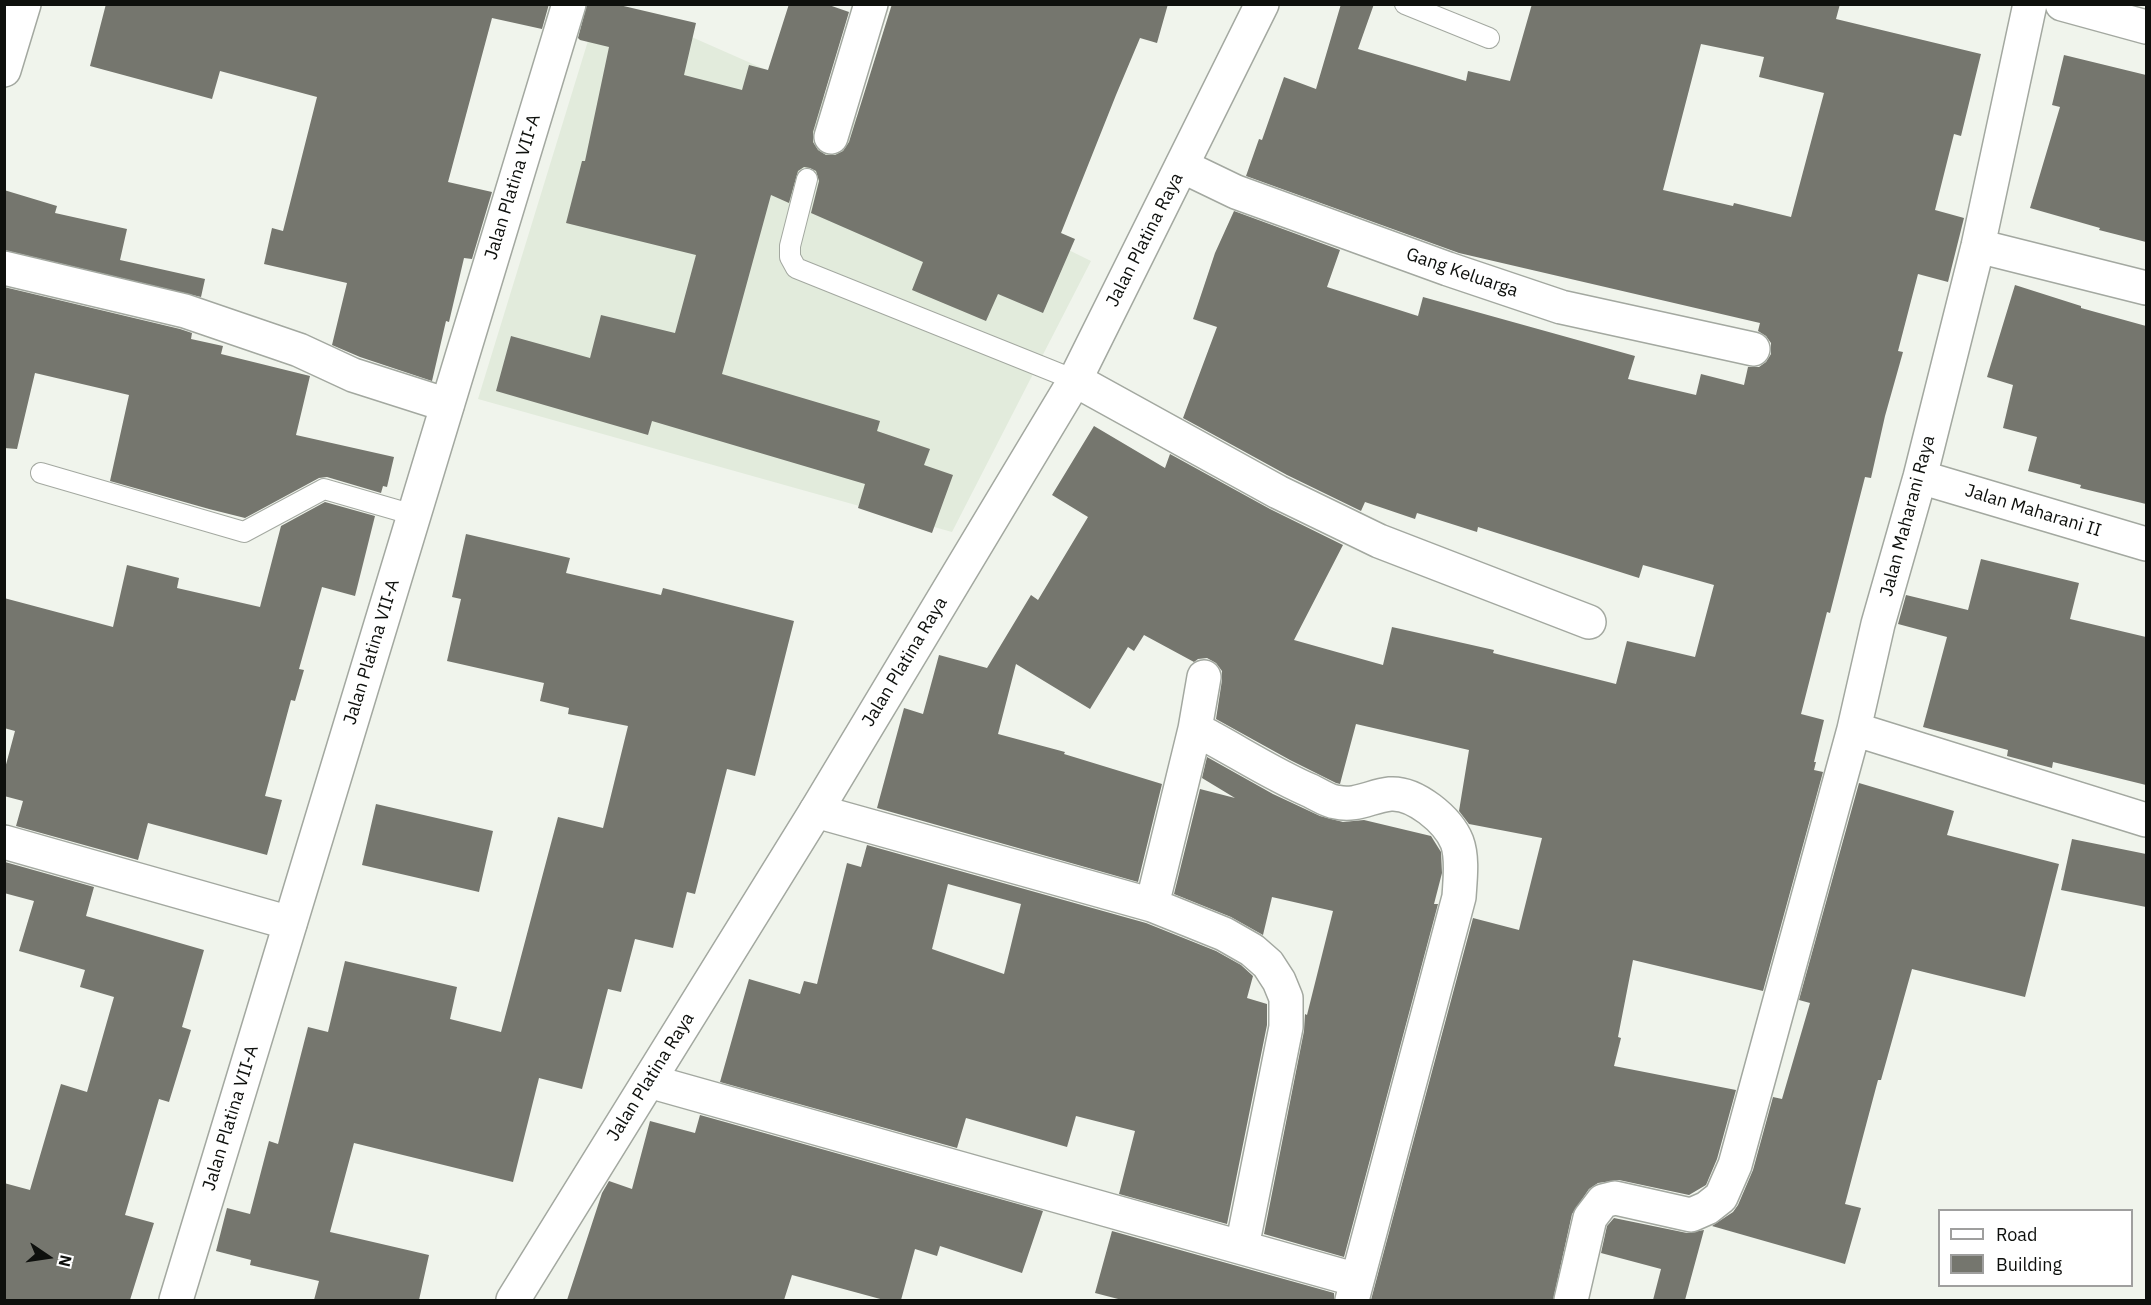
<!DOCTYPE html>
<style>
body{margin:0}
#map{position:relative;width:2151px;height:1305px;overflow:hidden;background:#f0f4ec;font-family:"IBM Plex Sans",sans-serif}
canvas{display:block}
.frame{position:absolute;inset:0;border:6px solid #0e100d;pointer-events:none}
.legend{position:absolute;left:1938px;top:1209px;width:195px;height:78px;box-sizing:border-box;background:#fff;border:2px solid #9f9f9e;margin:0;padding:8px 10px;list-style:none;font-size:18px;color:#0e100d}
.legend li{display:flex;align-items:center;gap:12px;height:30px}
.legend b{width:30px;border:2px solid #9f9f9e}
.north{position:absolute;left:18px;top:1227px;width:60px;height:60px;-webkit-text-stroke:4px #fff;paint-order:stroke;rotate:103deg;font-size:16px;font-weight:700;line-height:24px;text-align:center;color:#0e100d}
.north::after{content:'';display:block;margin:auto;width:21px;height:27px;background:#0e100d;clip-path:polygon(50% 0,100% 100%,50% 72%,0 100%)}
</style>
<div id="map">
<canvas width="2151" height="1305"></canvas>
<div class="frame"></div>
<ul class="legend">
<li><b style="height:8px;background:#fff"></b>Road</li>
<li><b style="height:16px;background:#75766e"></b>Building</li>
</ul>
<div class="north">N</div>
</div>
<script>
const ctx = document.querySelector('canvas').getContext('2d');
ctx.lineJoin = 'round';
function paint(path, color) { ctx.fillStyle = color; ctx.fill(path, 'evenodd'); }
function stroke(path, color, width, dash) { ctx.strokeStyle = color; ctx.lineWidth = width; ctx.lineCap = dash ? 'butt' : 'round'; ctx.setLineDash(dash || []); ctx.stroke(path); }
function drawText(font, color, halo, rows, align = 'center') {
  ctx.font = font + ' "IBM Plex Sans",sans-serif'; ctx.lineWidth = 5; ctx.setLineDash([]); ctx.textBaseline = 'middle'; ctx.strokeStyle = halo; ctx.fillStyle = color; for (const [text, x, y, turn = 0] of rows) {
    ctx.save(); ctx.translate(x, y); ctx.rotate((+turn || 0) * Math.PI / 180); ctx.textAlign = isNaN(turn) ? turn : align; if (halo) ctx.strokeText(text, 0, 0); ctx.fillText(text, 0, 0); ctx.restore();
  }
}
paint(new Path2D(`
 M 599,5 L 619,5 L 821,94 L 1028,230 L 1091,261 L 952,532 L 478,399 Z`), '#e2ebdc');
paint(new Path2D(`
 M 106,4 L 549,4 L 542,29 L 492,18 L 448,182 L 492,192 L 472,259 L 464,258 L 449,322 L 446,321 L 432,381 L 360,357 L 332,345 L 347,283 L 264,264 L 272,228 L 283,231 L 317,97 L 220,71 L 212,99 L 90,66 Z
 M 587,4 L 615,4 L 696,23 L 684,75 L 742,90 L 749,65 L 768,70 L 789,4 L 826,4 L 849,12 L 813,132 L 813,142 L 818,150 L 826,155 L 835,155 L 843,151 L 849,142 L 892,4 L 1168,4 L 1157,43 L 1140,38 L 1116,95 L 1061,233 L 1075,239 L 1043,313 L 998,294 L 986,321 L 912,290 L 923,262 L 811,213 L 819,181 L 816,171 L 810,168 L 804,167 L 798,171 L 789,203 L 771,195 L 722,374 L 880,421 L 877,431 L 930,449 L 924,465 L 953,475 L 932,533 L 858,508 L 865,484 L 652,421 L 648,435 L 496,391 L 511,336 L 590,358 L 601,315 L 675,333 L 696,255 L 566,223 L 582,161 L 585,161 L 609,47 L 580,40 L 578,38 Z
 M 1341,4 L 1374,4 L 1358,49 L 1466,81 L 1468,71 L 1510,81 L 1532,4 L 1840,4 L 1836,19 L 1981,54 L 1961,136 L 1954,134 L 1935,210 L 1964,218 L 1948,282 L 1918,274 L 1898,351 L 1903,352 L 1885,416 L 1871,478 L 1865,477 L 1830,613 L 1827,612 L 1801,714 L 1824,720 L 1814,762 L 1816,762 L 1814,770 L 1823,772 L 1763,991 L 1633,960 L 1618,1037 L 1621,1038 L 1614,1066 L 1736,1090 L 1717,1159 L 1706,1185 L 1689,1195 L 1619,1180 L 1598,1183 L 1589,1189 L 1572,1214 L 1553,1300 L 1371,1300 L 1473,918 L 1519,930 L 1542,838 L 1469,824 L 1459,811 L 1469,750 L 1356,724 L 1340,784 L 1336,783 L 1290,760 L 1216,719 L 1222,680 L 1222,671 L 1216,663 L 1207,658 L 1198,659 L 1194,662 L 1144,635 L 1134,651 L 1128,647 L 1090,709 L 1016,664 L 998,734 L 1065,752 L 1064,754 L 1162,784 L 1138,882 L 877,808 L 904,708 L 923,714 L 939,655 L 987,668 L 1031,595 L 1038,600 L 1088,517 L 1052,495 L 1094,426 L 1165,468 L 1170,454 L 1270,509 L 1343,545 L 1294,640 L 1383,665 L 1392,627 L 1494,650 L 1493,653 L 1616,684 L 1627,641 L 1695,657 L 1714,585 L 1643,565 L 1639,578 L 1478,527 L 1477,532 L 1417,513 L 1415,519 L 1365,502 L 1361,511 L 1287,475 L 1183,418 L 1217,327 L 1193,319 L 1215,253 L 1234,211 L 1340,250 L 1327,287 L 1418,316 L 1423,297 L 1635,356 L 1628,379 L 1696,395 L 1701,374 L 1744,385 L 1748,367 L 1759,367 L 1766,362 L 1771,354 L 1771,343 L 1766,336 L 1758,331 L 1760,323 L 1459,253 L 1246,176 L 1259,139 L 1262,140 L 1284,77 L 1316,89 ZM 1701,44 L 1764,57 L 1759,77 L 1824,93 L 1791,217 L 1734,203 L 1733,206 L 1663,190 Z
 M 2064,55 L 2146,75 L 2146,242 L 2099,230 L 2100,228 L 2030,208 L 2060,107 L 2052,105 Z
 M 4,190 L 57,206 L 55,213 L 127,229 L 120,260 L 205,279 L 201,297 L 4,250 Z
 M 2015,285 L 2081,306 L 2081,308 L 2146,326 L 2146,504 L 2080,488 L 2081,485 L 2028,471 L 2037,437 L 2003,428 L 2013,385 L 1987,377 Z
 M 4,287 L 180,329 L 192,333 L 191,339 L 223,346 L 221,354 L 310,376 L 296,435 L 394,457 L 387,487 L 383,486 L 381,493 L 327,477 L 319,478 L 245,518 L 209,509 L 110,481 L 129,395 L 35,373 L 17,449 L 4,448 Z
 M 325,502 L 375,516 L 355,596 L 322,587 L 299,669 L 304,670 L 295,701 L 291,700 L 265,796 L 282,800 L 267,855 L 148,823 L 138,860 L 16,826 L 23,801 L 4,796 L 4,772 L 15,731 L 4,728 L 4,598 L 113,627 L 127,565 L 179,578 L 177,588 L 260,607 L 281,526 Z
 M 466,534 L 570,558 L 566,573 L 661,595 L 663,588 L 794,621 L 755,776 L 727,769 L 695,894 L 687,892 L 673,948 L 635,939 L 621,992 L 608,989 L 582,1089 L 539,1078 L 513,1182 L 354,1143 L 330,1232 L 429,1255 L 419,1300 L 314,1300 L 319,1281 L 250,1265 L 251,1260 L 216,1251 L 227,1208 L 250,1214 L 269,1141 L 278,1144 L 308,1027 L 328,1032 L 345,961 L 457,987 L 450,1019 L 501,1032 L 558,817 L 603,828 L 628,726 L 568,714 L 569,708 L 540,701 L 544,683 L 447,661 L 461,599 L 452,597 Z
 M 1981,559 L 2079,583 L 2070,619 L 2146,637 L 2146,785 L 2053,762 L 2052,768 L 2007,756 L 2008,750 L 1923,727 L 1947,637 L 1898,624 L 1906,595 L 1968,610 Z
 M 1207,757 L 1273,794 L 1320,816 L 1343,822 L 1364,820 L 1431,836 L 1441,852 L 1442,873 L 1434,904 L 1438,904 L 1344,1257 L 1264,1234 L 1304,1031 L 1305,1014 L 1307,1015 L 1333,911 L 1272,897 L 1263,935 L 1231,917 L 1174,894 L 1200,789 L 1235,798 L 1202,778 Z
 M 1859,783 L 1954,811 L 1947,835 L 2059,864 L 2025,997 L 1912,969 L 1881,1080 L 1878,1080 L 1845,1204 L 1861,1208 L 1845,1264 L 1712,1226 L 1733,1212 L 1738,1205 L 1753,1170 L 1773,1097 L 1782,1099 L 1810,1003 L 1799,1000 Z
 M 376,804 L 493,831 L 479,892 L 362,865 Z
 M 2072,839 L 2146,854 L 2146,907 L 2061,890 Z
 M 867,845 L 1146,923 L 1216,951 L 1241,965 L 1253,976 L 1247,998 L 1267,1004 L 1267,1025 L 1227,1224 L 1119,1194 L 1135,1131 L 1076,1116 L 1067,1147 L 966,1118 L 957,1148 L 720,1082 L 749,979 L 800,994 L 804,981 L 817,984 L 847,863 L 861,867 ZM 948,884 L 1021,904 L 1004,974 L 932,949 Z
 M 5,862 L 94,887 L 86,916 L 204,950 L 182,1027 L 191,1030 L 169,1102 L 159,1099 L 125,1215 L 154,1223 L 130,1300 L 4,1300 L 4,1183 L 30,1190 L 61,1084 L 87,1092 L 114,997 L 80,987 L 85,970 L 19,951 L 34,901 L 4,893 Z
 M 700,1115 L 1043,1211 L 1022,1273 L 940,1246 L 937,1256 L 915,1249 L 901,1300 L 884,1300 L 792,1275 L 784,1300 L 567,1300 L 602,1193 L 609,1181 L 632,1189 L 650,1121 L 695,1133 Z
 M 1614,1218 L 1687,1233 L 1704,1230 L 1685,1300 L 1653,1300 L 1661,1269 L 1601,1253 L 1607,1226 Z
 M 1112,1231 L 1334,1293 L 1334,1300 L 1122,1300 L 1095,1293 Z`), '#75766e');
const service = new Path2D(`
 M 1405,4 L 1489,38
 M 807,179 L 790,246 L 790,257 L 796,268 L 1075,380
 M 41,473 L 244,532 L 324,489 L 414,515`);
const minor = new Path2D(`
 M 2030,4 L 1978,246 L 1920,477 L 1878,624 L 1854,729 L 2146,820
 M 2062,4 L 2146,27
 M 4,70 L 24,4
 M 831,137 L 871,4
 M 1182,166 L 1236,192 L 1448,269 L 1561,307 L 1753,349
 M 1978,246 L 2146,288
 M 4,268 L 185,311 L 299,350 L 353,375 L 447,405
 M 1075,380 L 1278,492 L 1379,541 L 1589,622
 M 1920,477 L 2146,544
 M 1195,729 C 1234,749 1271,774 1311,791 C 1319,795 1328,801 1336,802 C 1356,807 1371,796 1390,794 C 1415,792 1448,820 1457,842 C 1463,858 1460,880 1459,897 L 1352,1300
 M 816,811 L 1152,905 L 1224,934 L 1252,950 L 1268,964 L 1279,981 L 1286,998 L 1286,1027 L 1242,1247
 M 4,842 L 290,923
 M 1152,905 L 1195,729 L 1204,677
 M 649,1081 L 1357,1280
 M 1571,1300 L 1590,1218 L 1603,1201 L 1615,1198 L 1691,1215 L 1707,1208 L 1721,1197 L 1735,1165 L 1854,729`);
const secondary = new Path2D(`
 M 176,1300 L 569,4
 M 513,1300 L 816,811 L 1075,380 L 1262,4`);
stroke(service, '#a3a8a0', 22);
stroke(minor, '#a3a8a0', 36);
stroke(secondary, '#a3a8a0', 36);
stroke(service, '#fff', 20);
stroke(minor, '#fff', 33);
stroke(secondary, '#fff', 33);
drawText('18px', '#0e100d', '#fff', [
 ["Jalan Platina VII-A",513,187,-73],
 ["Jalan Platina Raya",1145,240,-63],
 ["Gang Keluarga",1462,273,19],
 ["Jalan Maharani II",2033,511,17],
 ["Jalan Maharani Raya",1908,516,-75],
 ["Jalan Platina VII-A",372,652,-73],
 ["Jalan Platina Raya",905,662,-59],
 ["Jalan Platina Raya",651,1077,-58],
 ["Jalan Platina VII-A",231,1118,-73]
]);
</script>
